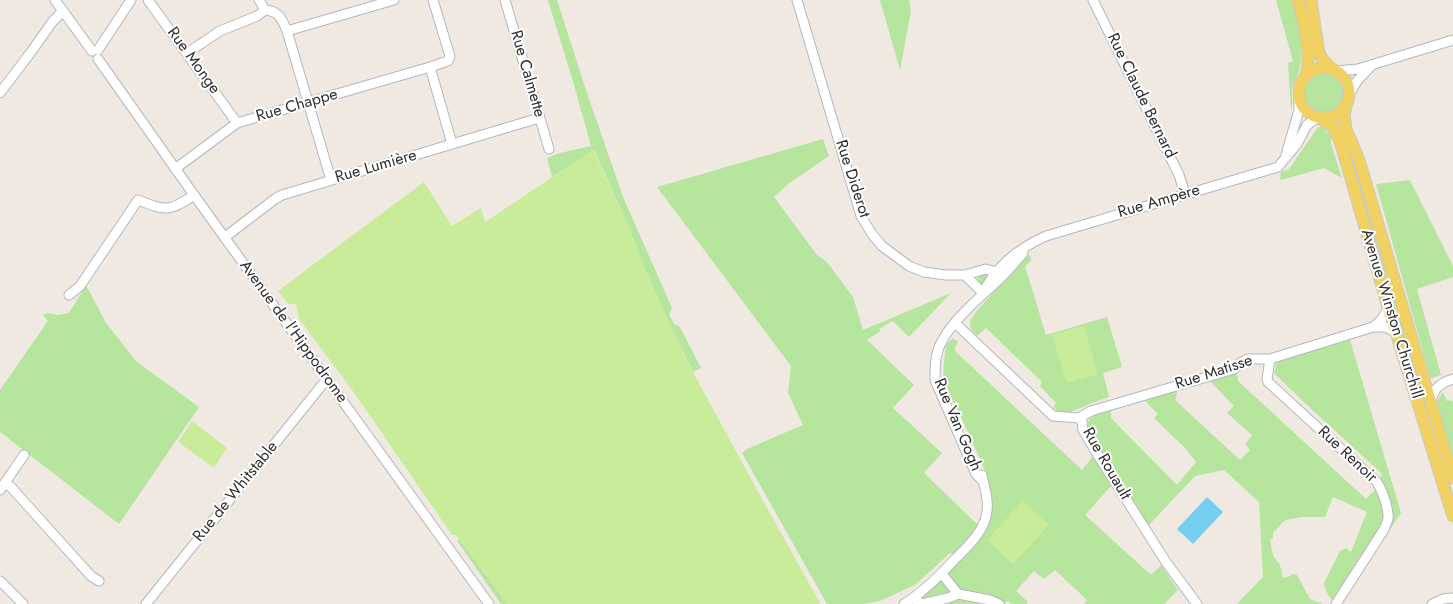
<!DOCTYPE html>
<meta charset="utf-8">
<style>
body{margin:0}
canvas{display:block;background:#efe9e1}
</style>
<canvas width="1453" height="604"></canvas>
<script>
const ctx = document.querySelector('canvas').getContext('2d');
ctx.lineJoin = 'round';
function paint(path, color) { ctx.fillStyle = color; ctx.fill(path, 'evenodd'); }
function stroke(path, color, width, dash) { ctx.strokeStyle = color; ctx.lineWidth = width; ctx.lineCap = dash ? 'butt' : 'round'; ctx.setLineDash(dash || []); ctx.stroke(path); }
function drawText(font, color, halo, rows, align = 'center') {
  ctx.font = font + ' Jost,sans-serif'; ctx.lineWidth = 4; ctx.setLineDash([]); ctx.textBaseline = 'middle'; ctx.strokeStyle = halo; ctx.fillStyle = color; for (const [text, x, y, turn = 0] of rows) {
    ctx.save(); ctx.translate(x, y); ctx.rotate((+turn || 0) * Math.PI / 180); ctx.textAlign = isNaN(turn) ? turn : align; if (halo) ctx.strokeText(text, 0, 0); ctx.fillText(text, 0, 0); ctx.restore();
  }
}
paint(new Path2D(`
 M 548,0 L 557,0 L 587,93 L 623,197 L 672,308 L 669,314 L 674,324 L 680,327 L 701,368 L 693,372 L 664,312 L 644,267 L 627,223 L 594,150 L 552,177 L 547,158 L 560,153 L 591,146 L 574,85 Z
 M 880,0 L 909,0 L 911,11 L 900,70 Z
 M 1276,0 L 1294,0 C 1299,23 1305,47 1299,71 C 1298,77 1293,82 1292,89 C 1291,96 1294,103 1291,110 L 1288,63 L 1293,61 Z
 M1304 93a21 21 0 1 1 42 0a21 21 0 1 1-42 0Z
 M 1318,127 L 1323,128 L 1331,136 L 1331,144 L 1342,178 L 1324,168 L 1281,180 L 1280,176 L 1281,172 L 1289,169 Z
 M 1342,129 L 1350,148 L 1409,341 L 1403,343 L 1340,130 Z
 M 823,139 L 829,156 L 788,184 L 774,197 L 817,255 L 826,261 L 853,297 L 863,330 L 951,293 L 909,337 L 893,321 L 879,329 L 881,331 L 867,340 L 914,385 L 893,408 L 942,453 L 924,473 L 976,523 L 982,526 L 984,524 L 983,481 L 988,477 L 962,419 L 943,381 L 944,362 L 946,345 L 953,338 L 958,342 L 954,350 L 1082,470 L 1093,456 L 1112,485 L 1085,515 L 1150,574 L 1153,573 L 1161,565 L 1178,590 L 1164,604 L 1084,604 L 1087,600 L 1055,570 L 1044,579 L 1034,571 L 1016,591 L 1028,602 L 1027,604 L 1012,604 L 1008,601 L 1003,604 L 904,604 L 957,557 L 950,553 L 915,585 L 880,601 L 864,604 L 827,604 L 742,453 L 747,449 L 803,425 L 788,393 L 791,366 L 657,187 Z
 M 1410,180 L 1453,266 L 1453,277 L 1417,289 L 1441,375 L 1432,378 L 1430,377 L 1376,184 Z
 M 1030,255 L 1031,261 L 1025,266 L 1046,335 L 1107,317 L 1122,367 L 1103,373 L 1109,397 C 1093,402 1079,409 1063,415 L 1053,407 L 1056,403 L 1040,386 L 1042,382 L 986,328 L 977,336 L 971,329 L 970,321 L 975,313 L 1022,260 Z
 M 986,271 L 991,274 L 984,283 L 981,284 L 977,282 L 978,277 Z
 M 86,285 L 106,323 L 137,362 L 199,407 L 119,524 L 0,432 L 0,390 L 48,321 L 43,315 L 47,313 L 58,315 L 69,313 Z
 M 1350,340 L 1401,513 L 1387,534 L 1383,531 L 1336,603 C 1328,597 1326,592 1324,583 L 1340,551 L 1346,548 L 1351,552 L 1367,512 L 1333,497 L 1325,517 L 1303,517 L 1285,520 L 1273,533 L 1273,538 L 1270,540 L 1273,556 L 1280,565 L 1283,578 L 1291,576 L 1291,574 L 1297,575 L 1310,599 L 1323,604 L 1237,604 L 1263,577 L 1259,502 L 1224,470 L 1195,476 L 1148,526 L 1089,433 C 1083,416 1097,414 1111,410 L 1111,418 L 1177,485 L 1196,462 L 1186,449 L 1154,418 L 1158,414 L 1144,400 L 1176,391 L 1177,393 L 1175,400 L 1240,460 L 1250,450 L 1245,444 L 1252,435 L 1227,413 L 1234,406 L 1209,380 L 1237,373 L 1238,381 L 1366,499 L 1379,486 L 1379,479 L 1382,476 L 1380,472 L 1306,404 L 1274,373 L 1277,361 Z
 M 1411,347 L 1453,493 L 1453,504 L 1406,348 Z
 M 1443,392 L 1447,401 L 1452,400 L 1453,402 L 1453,458 L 1437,402 L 1440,396 Z
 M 459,539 L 508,604 L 501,604 L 458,542 Z`), '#b6e59e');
paint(new Path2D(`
 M 593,150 L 627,223 L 644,267 L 664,312 L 688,363 L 762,499 L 820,603 L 819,604 L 508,604 L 456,535 L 452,535 L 353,391 L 299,319 L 297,308 L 295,304 L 288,304 L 278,291 L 424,182 L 452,226 L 481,208 L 485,222 Z
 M 1084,326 L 1098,374 L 1067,383 L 1052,335 Z
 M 192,421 L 227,448 L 214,468 L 178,442 Z
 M 1023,501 L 1049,525 L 1013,564 L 987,540 Z`), '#c9ec9a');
paint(new Path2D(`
 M 1207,497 L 1223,512 L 1193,544 L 1177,529 Z`), '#75cff0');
const minor = new Path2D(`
 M 55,0 L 92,51
 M 148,0 L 237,123
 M 259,0 L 265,10
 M 433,0 L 450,56 L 448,61 L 430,67 L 452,144
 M 505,0 L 549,149
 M 797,0 L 861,216 L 872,234 L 882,246 L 909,266 L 924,272 L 946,275 L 965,275 L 986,269 L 996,272 L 995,282
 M 1093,0 L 1179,175 L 1185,194
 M 265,10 C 279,11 282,19 287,31 L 331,180
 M 287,31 L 394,0
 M 98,50 L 131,0
 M 187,53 L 220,31 L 257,16 L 265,10
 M 98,59 L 194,195 L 489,604
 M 1337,71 L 1358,69 L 1453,40
 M 0,93 L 31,52 L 53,21 L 63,11
 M 1349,95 L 1357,81 L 1371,66
 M 1286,155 L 1299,110 L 1299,97
 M 175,169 L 237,123 L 430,67
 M 225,237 L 275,199 L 282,195 L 539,118
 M 965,275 L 983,293
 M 983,293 C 996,266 1019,248 1046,236 L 1278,167 L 1297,144 L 1307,125 L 1317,118
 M 69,295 L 80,286 L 138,200 C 166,211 169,212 194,195
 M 955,323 L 1053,416 L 1079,418 L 1082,422 L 1083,430 L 1096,452 L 1166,562 L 1197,604
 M 1373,327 L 1386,327 L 1396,333
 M 1270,359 L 1267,379 L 1268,382 L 1376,481 C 1382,489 1389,509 1388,519 C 1387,523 1385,527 1383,531 L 1336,604
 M 1431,401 C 1433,389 1442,382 1453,379
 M 1079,418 L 1091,411 L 1234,369 L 1240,363 L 1248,359 L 1270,359 L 1373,327 C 1381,322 1385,316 1388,307
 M 983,481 L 976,474 L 935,380 C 935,367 935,353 942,341 C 952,322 974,302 991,287 C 1002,277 1013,265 1023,253
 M 5,483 L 11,487 L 18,495 L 91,576 L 99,581
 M 0,490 L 24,455
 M 942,574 L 958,594 L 990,600 L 999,604
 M 0,581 L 23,604
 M 913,598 L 922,604 L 948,598 L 958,594
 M 146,604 L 322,385 L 328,380
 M 904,604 C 925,591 940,575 957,557 C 970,544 985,530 987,511 C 989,498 984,488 982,475
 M 1432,604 L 1443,599 L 1453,598`);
const major = new Path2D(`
 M 1298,0 C 1304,21 1312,55 1306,76
 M 1311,0 L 1319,53 L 1323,60 L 1333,70
 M1299 93a25 25 0 1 1 50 0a25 25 0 1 1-50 0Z
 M 1346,106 L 1344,115 L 1346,129 L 1359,160 L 1373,207 L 1453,478
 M 1321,119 L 1333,127 L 1340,141 L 1388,307 L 1453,516`);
stroke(minor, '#b4b7c1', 11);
stroke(major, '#c9c9c9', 13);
stroke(minor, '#fff', 9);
stroke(major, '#f2d163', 11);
drawText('16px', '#2e2e2e', '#fff', [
 ["Rue Monge",193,61,54],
 ["Rue Calmette",527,74,74],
 ["Rue Claude Bernard",1141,96,64],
 ["Rue Chappe",297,106,-16],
 ["Rue Lumière",376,167,-16],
 ["Rue Diderot",852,179,72],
 ["Rue Ampère",1159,202,-16],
 ["Avenue Winston Churchill",1391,314,73],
 ["Avenue de l'Hippodrome",293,332,54],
 ["Rue Matisse",1214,373,-18],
 ["Rue Van Gogh",957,425,67],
 ["Rue Renoir",1347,455,43],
 ["Rue Rouault",1106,464,60],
 ["Rue de Whitstable",236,492,-51]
]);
</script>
